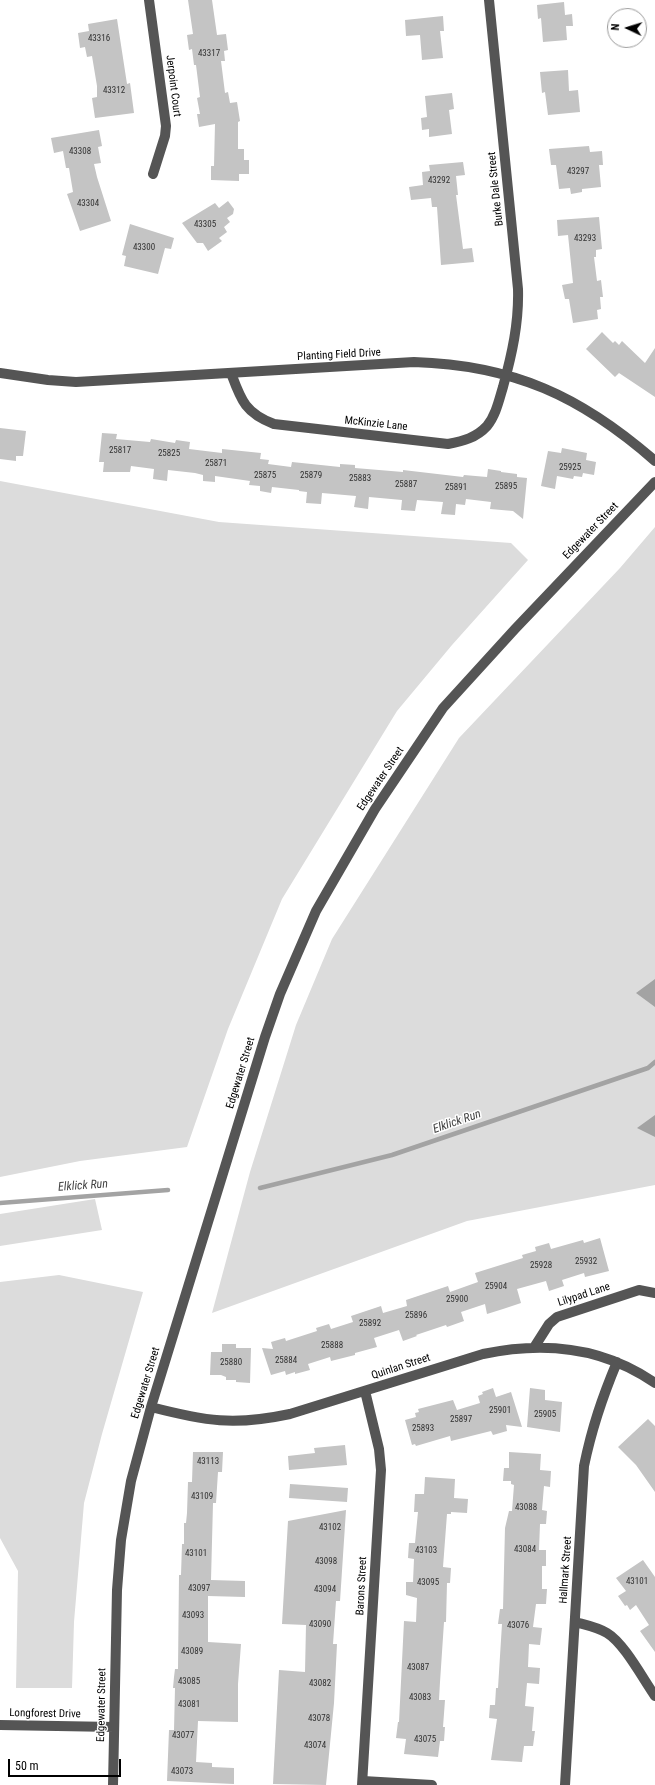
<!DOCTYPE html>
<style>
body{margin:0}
#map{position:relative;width:655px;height:1785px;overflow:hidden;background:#fff;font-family:"Roboto Condensed",sans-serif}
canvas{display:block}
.north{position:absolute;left:607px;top:8px;width:40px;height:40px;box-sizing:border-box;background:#fff;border:1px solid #999;border-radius:50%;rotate:274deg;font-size:11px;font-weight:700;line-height:16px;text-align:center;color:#000}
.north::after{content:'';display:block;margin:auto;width:14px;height:18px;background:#000;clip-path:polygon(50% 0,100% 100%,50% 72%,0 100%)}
.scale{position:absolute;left:8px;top:1759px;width:113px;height:18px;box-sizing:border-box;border:2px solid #000;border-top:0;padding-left:5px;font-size:12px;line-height:14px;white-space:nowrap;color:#000;-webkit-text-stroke:3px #fff;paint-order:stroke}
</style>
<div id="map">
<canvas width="655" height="1785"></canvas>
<div class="north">N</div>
<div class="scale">50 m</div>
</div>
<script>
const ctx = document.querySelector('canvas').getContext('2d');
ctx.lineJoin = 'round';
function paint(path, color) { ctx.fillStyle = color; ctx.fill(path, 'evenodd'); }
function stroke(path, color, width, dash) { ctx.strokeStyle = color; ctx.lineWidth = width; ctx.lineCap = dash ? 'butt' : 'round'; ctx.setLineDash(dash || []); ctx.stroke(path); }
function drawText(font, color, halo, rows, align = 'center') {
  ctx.font = font + ' "Roboto Condensed",sans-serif'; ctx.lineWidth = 3; ctx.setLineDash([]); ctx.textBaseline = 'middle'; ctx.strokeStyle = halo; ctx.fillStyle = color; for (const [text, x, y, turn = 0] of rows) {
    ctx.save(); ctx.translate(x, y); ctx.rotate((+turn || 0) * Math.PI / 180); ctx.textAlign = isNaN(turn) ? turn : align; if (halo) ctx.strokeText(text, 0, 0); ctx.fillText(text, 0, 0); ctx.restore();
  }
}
paint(new Path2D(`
 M 0,481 L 219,522 L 511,543 L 528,560 L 452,645 L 397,711 L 282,899 L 228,1029 L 187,1147 L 80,1161 L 0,1177 Z
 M 655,527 L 655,1185 L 467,1221 L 212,1313 L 250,1172 L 296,1025 L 332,939 L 459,738 L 620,568 Z
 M 95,1199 L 102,1230 L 0,1246 L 0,1214 Z
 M 59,1275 L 143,1292 L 102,1434 L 84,1503 L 74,1622 L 72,1688 L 16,1688 L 18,1571 L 0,1538 L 0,1282 Z`), '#dcdcdc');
paint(new Path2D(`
 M 655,979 L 655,1007 L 636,993 Z
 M 655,1115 L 655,1137 L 637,1128 Z`), '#a3a3a3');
stroke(new Path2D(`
 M 260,1188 L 392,1155 L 648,1068 L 655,1062
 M 0,1203 L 168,1190`), '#a3a3a3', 4.5);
paint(new Path2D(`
 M 188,0 L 212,0 L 217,35 L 226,34 L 228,50 L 224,51 L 225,61 L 221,61 L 225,93 L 228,92 L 230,103 L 237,102 L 240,121 L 238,122 L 238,149 L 244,149 L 244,160 L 249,160 L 249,174 L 239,174 L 239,181 L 211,180 L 211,166 L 214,166 L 215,124 L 199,127 L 197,114 L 200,114 L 197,98 L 200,97 L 196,65 L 194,65 L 192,49 L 189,50 L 187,35 L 193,34 Z
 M 564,2 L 565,15 L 572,14 L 573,26 L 566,26 L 567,40 L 543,42 L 541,18 L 538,19 L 537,5 Z
 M 443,16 L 444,31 L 440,31 L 443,58 L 422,60 L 420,35 L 406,36 L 405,20 Z
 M 117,19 L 127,84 L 130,83 L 134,113 L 95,118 L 92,98 L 97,97 L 97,86 L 92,56 L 87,57 L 85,47 L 80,48 L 78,33 L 89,31 L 88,24 Z
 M 568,70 L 569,91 L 578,90 L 580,112 L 548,115 L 545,92 L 542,93 L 540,72 Z
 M 452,93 L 454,109 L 449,110 L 452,134 L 429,137 L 429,129 L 422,130 L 421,118 L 427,117 L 425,96 Z
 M 99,130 L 102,146 L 98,147 L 101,163 L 94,164 L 97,177 L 111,221 L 80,231 L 67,194 L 73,192 L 69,168 L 66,168 L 63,151 L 54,153 L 51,138 Z
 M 589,146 L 590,152 L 602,151 L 603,165 L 599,165 L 601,187 L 582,189 L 582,192 L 571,194 L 570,188 L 559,189 L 556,165 L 551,165 L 549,149 Z
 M 463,162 L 465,175 L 456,176 L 458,195 L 456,195 L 463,249 L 472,248 L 474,262 L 441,265 L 437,207 L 432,207 L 431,198 L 411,200 L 409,187 L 423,185 L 422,172 L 430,171 L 429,165 Z
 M 228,201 L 234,209 L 233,214 L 227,218 L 230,222 L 224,227 L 227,232 L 219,238 L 222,241 L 208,251 L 203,243 L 197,243 L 182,223 L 215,203 L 219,208 Z
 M 599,217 L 602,249 L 596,250 L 596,257 L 594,257 L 597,281 L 601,280 L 603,297 L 600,297 L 601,309 L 597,310 L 598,319 L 573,323 L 569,299 L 565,299 L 562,285 L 573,283 L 568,235 L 558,236 L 557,220 Z
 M 130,224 L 174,238 L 171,249 L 165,248 L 158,274 L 124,266 L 126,256 L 122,255 Z
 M 602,332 L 613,343 L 615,341 L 619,345 L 622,341 L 645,363 L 655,348 L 655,397 L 619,373 L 615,377 L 586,349 Z
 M 0,428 L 26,431 L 23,456 L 16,456 L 16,461 L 0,459 Z
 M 102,433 L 117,434 L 116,439 L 150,442 L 151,439 L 175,443 L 176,440 L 190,442 L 189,449 L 222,453 L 222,449 L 261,453 L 260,459 L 269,460 L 268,464 L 291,467 L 292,462 L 340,467 L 340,464 L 355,465 L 355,468 L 403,472 L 403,470 L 463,477 L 464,475 L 487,477 L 488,469 L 501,471 L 501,472 L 517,474 L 517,477 L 527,478 L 523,519 L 513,511 L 490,509 L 491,502 L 466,499 L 465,505 L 456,504 L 455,515 L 441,514 L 443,502 L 417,500 L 415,511 L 401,510 L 402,500 L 369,497 L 368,509 L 354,507 L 356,496 L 322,493 L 321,504 L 306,503 L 307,492 L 299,491 L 299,490 L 272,487 L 271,493 L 260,491 L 260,486 L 249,485 L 250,481 L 215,476 L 215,482 L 203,481 L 203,475 L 195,473 L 168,470 L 167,481 L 153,479 L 154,469 L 131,466 L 130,472 L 103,472 L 104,462 L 99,462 Z
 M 562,448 L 587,453 L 586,460 L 596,462 L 594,475 L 583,473 L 582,477 L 574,476 L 573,479 L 557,476 L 555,489 L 541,486 L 548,451 L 561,453 Z
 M 600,1238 L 609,1271 L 585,1277 L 584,1273 L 562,1280 L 564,1286 L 549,1291 L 546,1281 L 517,1289 L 521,1303 L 503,1309 L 487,1314 L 485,1304 L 461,1312 L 464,1321 L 447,1327 L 446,1325 L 416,1335 L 417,1336 L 403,1341 L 399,1330 L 374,1338 L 377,1347 L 355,1353 L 355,1355 L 331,1361 L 330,1357 L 308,1364 L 310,1370 L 295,1374 L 295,1372 L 286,1375 L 285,1371 L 271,1375 L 262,1348 L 273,1349 L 271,1342 L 285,1338 L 286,1341 L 317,1331 L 316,1328 L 329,1324 L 331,1329 L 353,1322 L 351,1316 L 381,1306 L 383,1313 L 407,1306 L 406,1300 L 448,1286 L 450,1292 L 478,1282 L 475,1273 L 523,1258 L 522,1255 L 536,1251 L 535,1247 L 549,1243 L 551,1249 L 583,1240 L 584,1243 Z
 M 222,1344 L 236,1344 L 236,1348 L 251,1348 L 250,1383 L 236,1382 L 236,1380 L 226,1380 L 226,1377 L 221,1375 L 210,1375 L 211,1352 L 222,1352 Z
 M 493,1388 L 496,1397 L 511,1392 L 522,1427 L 506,1425 L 507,1431 L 493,1435 L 491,1431 L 451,1441 L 450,1436 L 416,1446 L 415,1444 L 412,1445 L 405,1420 L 416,1417 L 415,1413 L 419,1412 L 418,1409 L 453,1400 L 457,1410 L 480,1403 L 478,1396 L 483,1394 L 482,1392 Z
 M 530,1388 L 545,1390 L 545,1400 L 562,1402 L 560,1432 L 527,1427 Z
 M 648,1419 L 655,1426 L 655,1492 L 636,1465 L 618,1447 Z
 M 345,1445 L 347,1465 L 289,1470 L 288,1456 L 315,1453 L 314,1448 Z
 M 193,1452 L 223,1452 L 222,1472 L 218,1472 L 216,1503 L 213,1503 L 211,1580 L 245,1581 L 245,1597 L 208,1596 L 208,1642 L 241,1644 L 238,1684 L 238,1722 L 198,1721 L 196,1762 L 212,1763 L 212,1767 L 234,1768 L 234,1784 L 167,1781 L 169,1730 L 174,1730 L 175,1688 L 173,1688 L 174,1677 L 175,1669 L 178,1669 L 179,1575 L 181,1575 L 182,1544 L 184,1544 L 184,1523 L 186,1523 L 187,1513 L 188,1482 L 192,1482 Z
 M 509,1452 L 541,1454 L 540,1470 L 551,1471 L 550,1487 L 544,1486 L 542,1510 L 547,1511 L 546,1524 L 540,1524 L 539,1550 L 546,1550 L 546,1566 L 542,1566 L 542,1589 L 547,1589 L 546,1604 L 536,1604 L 533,1627 L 542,1628 L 540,1645 L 529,1644 L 528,1667 L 540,1668 L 539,1684 L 527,1683 L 525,1706 L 534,1707 L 532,1731 L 535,1731 L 533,1746 L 524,1746 L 522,1762 L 491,1760 L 497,1719 L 489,1718 L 490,1705 L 495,1705 L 496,1688 L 498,1688 L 502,1624 L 498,1624 L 500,1609 L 503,1609 L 505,1528 L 509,1511 L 512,1511 L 514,1485 L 511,1484 L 511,1481 L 503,1481 L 504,1468 L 509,1468 Z
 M 425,1477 L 455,1479 L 454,1498 L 468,1499 L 467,1513 L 451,1512 L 451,1514 L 447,1514 L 443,1567 L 451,1568 L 450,1583 L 447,1583 L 446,1622 L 444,1622 L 440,1682 L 439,1700 L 445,1700 L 443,1727 L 445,1727 L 444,1741 L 440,1741 L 438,1757 L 404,1754 L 406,1739 L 396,1738 L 398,1722 L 399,1722 L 404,1621 L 416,1622 L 417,1598 L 406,1595 L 406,1582 L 413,1582 L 414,1559 L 408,1558 L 409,1543 L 415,1543 L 418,1512 L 414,1512 L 415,1494 L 424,1494 Z
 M 290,1484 L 348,1488 L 347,1502 L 289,1498 Z
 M 346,1510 L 340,1601 L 336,1601 L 333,1644 L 337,1644 L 334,1703 L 326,1785 L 273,1784 L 279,1670 L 305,1672 L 306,1625 L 282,1624 L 288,1521 Z
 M 643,1560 L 655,1577 L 655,1652 L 640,1631 L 649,1625 L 636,1605 L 630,1610 L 627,1605 L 625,1606 L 618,1596 L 626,1591 L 616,1578 Z`), '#c4c4c4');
stroke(new Path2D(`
 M 149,0 L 166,126 L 165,136 L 153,174
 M 0,373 L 48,380 L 76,382 L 414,362 C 513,365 581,396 655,461
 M 231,373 C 241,400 245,413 274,424 L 448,444 C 463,441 476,438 487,426 C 496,415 499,400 503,387 C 512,354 519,323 518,289 L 489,0
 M 535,1346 L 549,1324 L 557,1317 L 639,1290 L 655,1293
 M 151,1407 C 205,1421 234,1426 290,1414 L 483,1354 C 544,1341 602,1346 655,1383
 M 575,1622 C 586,1625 597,1627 607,1633 C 624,1643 643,1679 655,1696
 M 0,1725 L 114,1727
 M 363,1781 L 432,1785
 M 113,1785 L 117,1590 L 121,1540 L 131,1481 L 151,1407 L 265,1037 L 280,994 L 316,911 L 375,809 L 443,708 L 515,629 L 655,482
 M 362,1785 L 381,1470 L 379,1449 L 365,1391
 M 565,1785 L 584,1466 C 592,1427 602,1398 617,1362`), '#555', 10);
drawText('9px', '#313131', null, [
 ["43316",99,39],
 ["43317",209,54],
 ["43312",114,91],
 ["43308",80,152],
 ["43297",578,172],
 ["43292",439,181],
 ["43304",88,204],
 ["43305",205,225],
 ["43293",585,239],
 ["43300",144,248],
 ["25817",120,451],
 ["25825",169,454],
 ["25871",216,464],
 ["25925",570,468],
 ["25875",265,476],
 ["25879",311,476],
 ["25883",360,479],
 ["25887",406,485],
 ["25895",506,487],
 ["25891",456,488],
 ["25932",586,1262],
 ["25928",541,1266],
 ["25904",496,1287],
 ["25900",457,1300],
 ["25896",416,1316],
 ["25892",370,1324],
 ["25888",332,1346],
 ["25884",286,1361],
 ["25880",231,1363],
 ["25901",500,1411],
 ["25905",545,1415],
 ["25897",461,1420],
 ["25893",423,1429],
 ["43113",208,1462],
 ["43109",202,1497],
 ["43088",526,1508],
 ["43102",330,1528],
 ["43084",525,1550],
 ["43103",426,1551],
 ["43101",196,1554],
 ["43098",326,1562],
 ["43101",637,1582],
 ["43095",428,1583],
 ["43097",199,1589],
 ["43094",325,1590],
 ["43093",193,1616],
 ["43090",320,1625],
 ["43076",518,1626],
 ["43089",192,1652],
 ["43087",418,1668],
 ["43085",189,1682],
 ["43082",320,1684],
 ["43083",420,1698],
 ["43081",189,1705],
 ["43078",319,1719],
 ["43077",183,1736],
 ["43075",425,1740],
 ["43074",315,1746],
 ["43073",182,1772]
]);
drawText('11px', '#000', '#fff', [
 ["Jerpoint Court",173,86,83],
 ["Burke Dale Street",496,189,-96],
 ["Planting Field Drive",339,355,-3],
 ["McKinzie Lane",376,424,6],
 ["Edgewater Street",591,531,-46],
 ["Edgewater Street",381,779,-56],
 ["Edgewater Street",241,1073,-73],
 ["Lilypad Lane",584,1295,-18],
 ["Quinlan Street",401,1367,-18],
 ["Edgewater Street",146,1383,-73],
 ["Hallmark Street",566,1570,-86],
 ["Barons Street",362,1586,-87],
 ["Edgewater Street",102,1705,-89],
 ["Longforest Drive",45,1714,1]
]);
drawText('italic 12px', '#444', '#fff', [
 ["Elklick Run",457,1122,-19],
 ["Elklick Run",83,1186,-4]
]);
</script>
